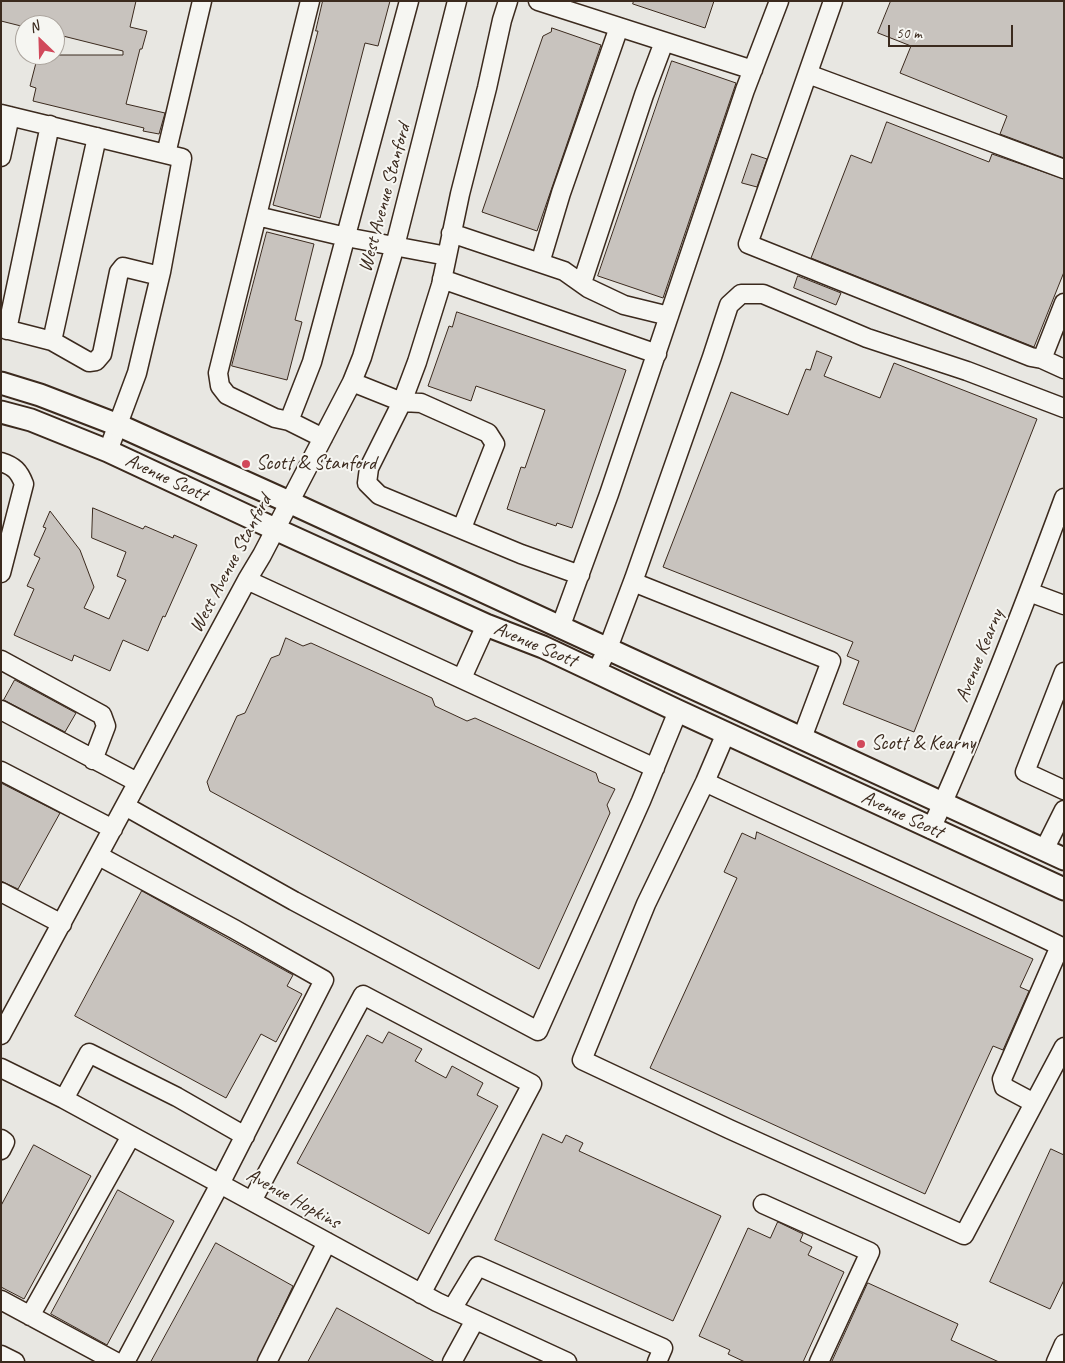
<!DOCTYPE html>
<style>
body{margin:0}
#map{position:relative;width:1065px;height:1363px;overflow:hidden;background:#f6f6f2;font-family:Caveat,sans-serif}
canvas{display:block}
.frame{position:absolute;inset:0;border:2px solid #3b2a1e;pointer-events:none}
.north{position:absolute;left:15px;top:15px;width:50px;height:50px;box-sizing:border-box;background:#f6f6f2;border:1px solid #aba49d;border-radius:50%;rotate:336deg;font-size:14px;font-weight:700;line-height:20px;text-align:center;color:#3b2a1e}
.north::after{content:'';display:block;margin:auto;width:18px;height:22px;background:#d1495b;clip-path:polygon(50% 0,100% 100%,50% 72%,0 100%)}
.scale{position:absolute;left:888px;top:25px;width:125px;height:22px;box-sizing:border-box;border:2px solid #3b2a1e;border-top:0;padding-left:6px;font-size:15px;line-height:18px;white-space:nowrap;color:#3b2a1e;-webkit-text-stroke:4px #f6f6f2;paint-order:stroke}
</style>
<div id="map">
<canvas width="1065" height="1363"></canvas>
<div class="frame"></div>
<div class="north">N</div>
<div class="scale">50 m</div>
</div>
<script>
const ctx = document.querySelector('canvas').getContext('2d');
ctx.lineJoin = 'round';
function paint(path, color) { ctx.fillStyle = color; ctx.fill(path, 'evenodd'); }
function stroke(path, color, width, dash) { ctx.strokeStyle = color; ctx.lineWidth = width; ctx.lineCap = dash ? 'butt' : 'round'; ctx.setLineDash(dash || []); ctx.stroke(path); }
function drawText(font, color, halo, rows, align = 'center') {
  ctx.font = font + ' Caveat,sans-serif'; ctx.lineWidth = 4; ctx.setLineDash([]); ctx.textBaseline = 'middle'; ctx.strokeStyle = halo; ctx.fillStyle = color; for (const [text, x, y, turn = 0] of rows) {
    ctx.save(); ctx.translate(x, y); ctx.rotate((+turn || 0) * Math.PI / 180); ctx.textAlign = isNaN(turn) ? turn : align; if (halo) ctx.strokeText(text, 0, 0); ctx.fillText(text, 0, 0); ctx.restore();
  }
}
paint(new Path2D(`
 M 1,1 L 1064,1 L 1064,1362 L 1,1362 ZM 25,25 L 55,25 L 55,55 L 25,55 Z`), '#e8e7e2');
const building = new Path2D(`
 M 1,1 L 136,1 L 130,27 L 147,31 L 142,49 L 140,49 L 126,104 L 165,113 L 159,134 L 143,131 L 144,128 L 33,101 L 36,88 L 30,86 L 38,55 L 123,55 L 123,51 L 55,34 L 55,25 L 25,25 L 25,27 L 1,21 Z
 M 323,1 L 390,1 L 378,46 L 365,43 L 320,218 L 273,205 L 318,31 L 316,31 Z
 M 634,1 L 714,1 L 705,28 L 633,4 Z
 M 891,1 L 1064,1 L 1064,158 L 1000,134 L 1007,116 L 900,73 L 911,46 L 878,33 Z
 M 552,28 L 601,45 L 537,231 L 482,212 L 543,36 L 551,32 Z
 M 672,61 L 736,83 L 663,298 L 598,276 Z
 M 887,122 L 989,162 L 992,154 L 1064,179 L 1064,272 L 1034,347 L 811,258 L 851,155 L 871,163 Z
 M 752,154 L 767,159 L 757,187 L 742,183 Z
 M 267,232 L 314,244 L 295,320 L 302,322 L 287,380 L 232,366 Z
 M 798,276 L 841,293 L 836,305 L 794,288 Z
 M 457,312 L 626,370 L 572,528 L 557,523 L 556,526 L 507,509 L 521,467 L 525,468 L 545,410 L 476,386 L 471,401 L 428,386 L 449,326 L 452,327 Z
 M 817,351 L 832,357 L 824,376 L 880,398 L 894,363 L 1037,419 L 914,732 L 843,704 L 859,661 L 847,656 L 853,642 L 663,567 L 731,392 L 788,415 L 806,369 L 810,370 Z
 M 93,508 L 143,529 L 145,526 L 173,538 L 174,535 L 197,545 L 165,617 L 163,616 L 148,651 L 123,640 L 110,671 L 74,655 L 72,661 L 14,635 L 34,589 L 27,586 L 40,558 L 34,555 L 46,528 L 43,527 L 50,511 L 80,550 L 94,587 L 84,608 L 109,619 L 126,580 L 117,576 L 126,552 L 92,538 Z
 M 286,638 L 303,646 L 311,643 L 432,698 L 435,706 L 467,721 L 475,718 L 596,773 L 599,782 L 615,789 L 607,805 L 610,813 L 539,969 L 210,791 L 207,782 L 237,716 L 245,713 L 271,658 L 279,655 Z
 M 15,680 L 76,713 L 65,732 L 4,700 Z
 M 1,783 L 60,813 L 18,889 L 1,881 Z
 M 757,832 L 1033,959 L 1020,987 L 1029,991 L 1003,1050 L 993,1046 L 925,1194 L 650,1068 L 737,878 L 724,872 L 742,833 L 755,839 Z
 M 142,891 L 293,975 L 287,986 L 302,994 L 276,1042 L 261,1034 L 226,1098 L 75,1016 Z
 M 389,1032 L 422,1049 L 415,1061 L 433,1071 L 446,1078 L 452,1066 L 483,1083 L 477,1095 L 498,1106 L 429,1234 L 297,1163 L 367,1035 L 382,1043 Z
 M 543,1134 L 562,1143 L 566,1135 L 583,1143 L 579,1151 L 721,1216 L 673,1321 L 495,1240 Z
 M 34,1145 L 91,1176 L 24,1299 L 1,1287 L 1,1206 Z
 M 1051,1149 L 1064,1155 L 1064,1280 L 1050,1309 L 990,1282 Z
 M 118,1190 L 174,1221 L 107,1345 L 51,1314 Z
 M 778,1222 L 803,1234 L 800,1241 L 812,1247 L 808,1255 L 844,1272 L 803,1362 L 745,1362 L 728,1354 L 730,1350 L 699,1336 L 748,1228 L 770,1238 Z
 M 216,1243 L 293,1286 L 257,1362 L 151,1362 Z
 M 868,1283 L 958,1324 L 951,1340 L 999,1362 L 832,1362 Z
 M 337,1308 L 435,1362 L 308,1362 Z`);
paint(building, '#c8c3be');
stroke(building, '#3b2a1e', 1);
const minor = new Path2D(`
 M 310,1 L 218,373 L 220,386 L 227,395 L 275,418 L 289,421 L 323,438
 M 508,1 L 502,20 L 487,88 L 460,194 L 441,285 L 417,362 L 402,402 L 369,468 L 367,483 L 379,495 L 521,554 L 580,575
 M 538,1 L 753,70
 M 833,1 L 748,244 L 1031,357 L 1042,359
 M 808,74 L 1064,169
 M 1,114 L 182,158 L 161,272 L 137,373 L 108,451
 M 166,154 L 202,1
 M 1,157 L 10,116
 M 257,216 L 346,237 L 447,256
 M 451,233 L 564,271 L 588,288 L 624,305 L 669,316
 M 540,263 L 561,193 L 619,27
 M 442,279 L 657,354
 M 582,283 L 644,95 L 664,42
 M 1064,303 L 1042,359 L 1064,369
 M 1,328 L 52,341 L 89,362 L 96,361 L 102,354 L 119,272 L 123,267 L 160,276
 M 7,330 L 50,125
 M 52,341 L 97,137
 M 352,382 L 402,402 L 421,403 L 488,433 L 495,444 L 462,528
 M 289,421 L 312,362 L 409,1
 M 1,462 C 14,466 19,471 24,484 L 1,573
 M 247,580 L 655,768
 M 633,582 L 831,661 L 802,738
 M 1029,592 L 1064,605
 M 560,628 L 609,494 L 745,90 L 779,1
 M 1,660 L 102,715 L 106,726 L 93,760
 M 596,672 L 608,648 L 634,579 L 712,357 L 729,305 L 741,294 L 763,294 L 867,338 L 967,371 L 1064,408
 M 1064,672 L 1025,772 L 1064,790
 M 462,678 L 486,625
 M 1,710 L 137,782
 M 726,733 L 705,782 L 646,904 L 582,1060 L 729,1129 L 964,1235 L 1064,1047
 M 1,771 L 113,829
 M 705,782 C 824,838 945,890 1064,948
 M 125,806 L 294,901 L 538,1031 L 641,801 L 678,711
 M 931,829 C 980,721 1023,609 1064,498
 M 1044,850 L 1064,810
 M 99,856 L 234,929 L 324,980 L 220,1184 L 125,1362
 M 1,892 L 62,924
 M 1,1035 L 247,580 L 262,555 L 352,382 L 362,357 L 395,246 L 457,1
 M 1,1068 L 64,1099 L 437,1302 L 567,1362
 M 64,1099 L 89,1053 L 177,1097 L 245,1136
 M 1034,1103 L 1004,1087 L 1002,1079 L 1060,946
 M 1,1139 L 5,1142 L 1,1150
 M 252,1201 L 363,995 L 532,1084 L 421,1294
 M 763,1204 L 870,1252 L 819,1362
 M 1,1300 L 116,1362
 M 452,1309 L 478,1266 L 663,1348 L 657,1362
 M 30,1316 L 131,1136
 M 1,1355 L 15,1362
 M 267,1362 L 327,1242
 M 452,1362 L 475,1320
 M 1056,1362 L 1064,1344`);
const major = new Path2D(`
 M 1,383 L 40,395 L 118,425 L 289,502 L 1064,859
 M 1,412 L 31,420 L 108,451 L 275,529 L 486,625 L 543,647 L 596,672 L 678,711 L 1064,889`);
stroke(minor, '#3b2a1e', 21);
stroke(major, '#3b2a1e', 25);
stroke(minor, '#f6f6f2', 18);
stroke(major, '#f6f6f2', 21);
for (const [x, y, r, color] of [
 [246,464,5,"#d1495b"],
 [861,744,5,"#d1495b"]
]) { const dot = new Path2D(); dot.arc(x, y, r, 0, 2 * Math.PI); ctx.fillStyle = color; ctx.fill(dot); stroke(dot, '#f6f6f2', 2); }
drawText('20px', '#3b2a1e', '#f6f6f2', [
 ["West Avenue Stanford",385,198,-75],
 ["Avenue Scott",166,478,25],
 ["West Avenue Stanford",231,564,-62],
 ["Avenue Scott",535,645,23],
 ["Avenue Kearny",980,656,-68],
 ["Avenue Scott",902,815,25],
 ["Avenue Hopkins",293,1199,29]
]);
drawText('20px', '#3b2a1e', '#f6f6f2', [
 ["Scott & Stanford",256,464],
 ["Scott & Kearny",871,744]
], 'left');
</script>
